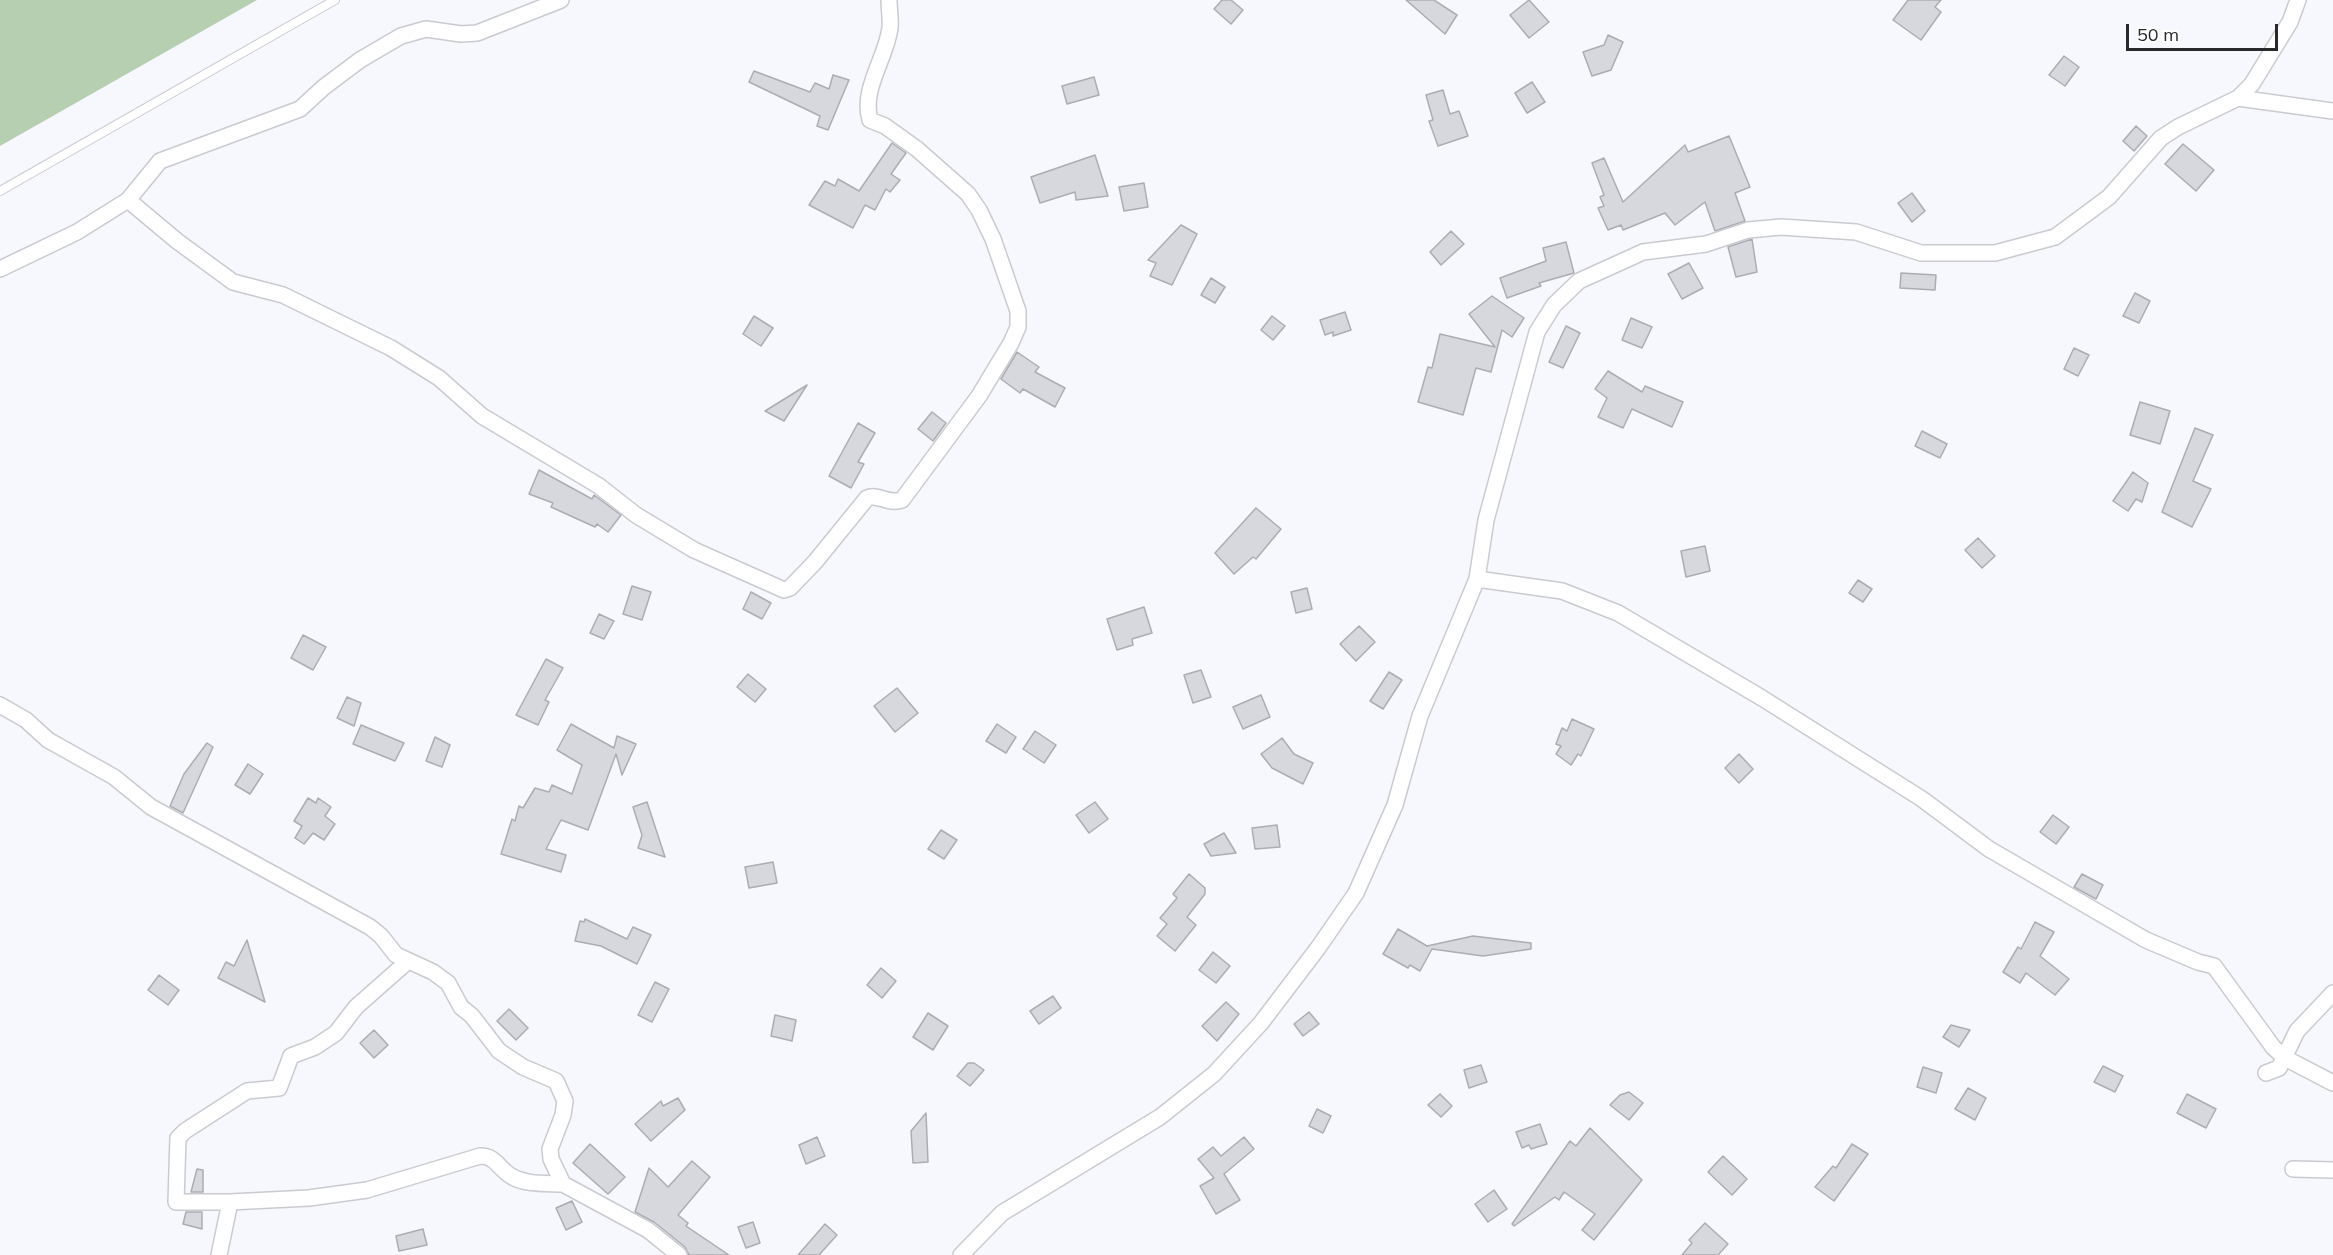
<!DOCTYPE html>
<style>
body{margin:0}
#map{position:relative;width:2333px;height:1255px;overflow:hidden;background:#f6f8fd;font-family:Mulish,sans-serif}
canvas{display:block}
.scale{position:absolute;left:2126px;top:24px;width:152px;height:27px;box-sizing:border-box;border:3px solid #28292b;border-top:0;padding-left:8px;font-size:18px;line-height:21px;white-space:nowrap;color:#28292b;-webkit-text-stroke:4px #fff;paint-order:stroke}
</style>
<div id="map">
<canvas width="2333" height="1255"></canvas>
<div class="scale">50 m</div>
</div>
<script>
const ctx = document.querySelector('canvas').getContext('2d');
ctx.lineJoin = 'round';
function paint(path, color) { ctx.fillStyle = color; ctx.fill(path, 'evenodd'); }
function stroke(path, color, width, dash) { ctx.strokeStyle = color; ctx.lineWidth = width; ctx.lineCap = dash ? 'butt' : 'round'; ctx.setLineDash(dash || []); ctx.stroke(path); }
paint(new Path2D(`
 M 0,0 L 257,0 L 0,146 Z`), '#b7cfb1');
const building = new Path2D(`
 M 1222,0 L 1231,0 L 1243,10 L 1231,24 L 1214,9 Z
 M 1406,0 L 1434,0 L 1457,15 L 1445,34 Z
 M 1529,0 L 1549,22 L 1529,38 L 1510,15 Z
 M 1908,0 L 1941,0 L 1935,7 L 1941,12 L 1921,40 L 1893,20 Z
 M 1608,35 L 1623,42 L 1611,70 L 1592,76 L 1583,52 L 1604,45 Z
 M 2064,56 L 2079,67 L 2065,86 L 2049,75 Z
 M 754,71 L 810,92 L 815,83 L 829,89 L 833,75 L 849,80 L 828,130 L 817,126 L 820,116 L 749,82 Z
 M 1094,77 L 1099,95 L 1067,104 L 1062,86 Z
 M 1532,82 L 1545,102 L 1527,113 L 1515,93 Z
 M 1443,90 L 1450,114 L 1459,111 L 1468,136 L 1438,146 L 1429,121 L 1433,120 L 1426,95 Z
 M 2136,126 L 2147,136 L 2134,151 L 2123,141 Z
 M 1729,136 L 1750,187 L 1735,193 L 1745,221 L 1715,231 L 1705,202 L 1675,225 L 1665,213 L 1623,230 L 1621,225 L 1608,230 L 1598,208 L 1604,206 L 1600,197 L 1604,195 L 1592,163 L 1604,158 L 1623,202 L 1685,145 L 1688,152 Z
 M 892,143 L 906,153 L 891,174 L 900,180 L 890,192 L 886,189 L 875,210 L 865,205 L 853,228 L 809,205 L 825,181 L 835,186 L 838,179 L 859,191 Z
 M 2183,144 L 2214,170 L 2196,191 L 2165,164 Z
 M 1095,155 L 1108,196 L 1076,200 L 1075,192 L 1040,203 L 1031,177 Z
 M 1144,183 L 1148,207 L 1124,211 L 1119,187 Z
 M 1912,193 L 1925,211 L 1912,222 L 1898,203 Z
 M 1181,225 L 1197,234 L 1172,285 L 1150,276 L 1156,263 L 1148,260 Z
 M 1451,231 L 1464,244 L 1441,265 L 1430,252 Z
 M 1752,239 L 1757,272 L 1736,277 L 1728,247 Z
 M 1566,242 L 1574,273 L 1539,283 L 1541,286 L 1507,298 L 1500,278 L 1546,261 L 1543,248 Z
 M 1689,263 L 1703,288 L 1682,299 L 1668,274 Z
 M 1901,273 L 1936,275 L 1935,290 L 1900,288 Z
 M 1211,278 L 1225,287 L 1215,303 L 1201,295 Z
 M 2135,293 L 2150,301 L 2139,323 L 2123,316 Z
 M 1492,296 L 1524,318 L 1512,337 L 1502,330 L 1491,372 L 1476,368 L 1463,415 L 1418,402 L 1428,367 L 1432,368 L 1440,334 L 1495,347 L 1469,314 Z
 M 1345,312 L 1351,330 L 1333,336 L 1333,332 L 1325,335 L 1320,320 Z
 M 754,316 L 773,328 L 761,346 L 743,334 Z
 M 1272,316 L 1285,326 L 1273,340 L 1261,330 Z
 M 1631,318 L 1652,327 L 1642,348 L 1622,340 Z
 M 1566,326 L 1580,333 L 1563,368 L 1549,362 Z
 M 2074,348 L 2089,355 L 2078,376 L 2064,369 Z
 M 1017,352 L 1039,367 L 1035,372 L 1065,388 L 1055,407 L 1023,389 L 1020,393 L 1001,379 Z
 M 1608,371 L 1642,392 L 1645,386 L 1683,402 L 1672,427 L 1632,409 L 1623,428 L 1598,417 L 1607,398 L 1595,389 Z
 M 807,385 L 784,421 L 765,411 Z
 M 2140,402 L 2170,411 L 2160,444 L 2130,435 Z
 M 932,412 L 946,423 L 933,441 L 918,429 Z
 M 858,423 L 875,433 L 858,462 L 864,464 L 851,488 L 829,476 Z
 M 2195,428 L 2213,435 L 2193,481 L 2211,489 L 2192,527 L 2162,512 Z
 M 1922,431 L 1947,444 L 1940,458 L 1915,446 Z
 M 539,470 L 592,499 L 594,495 L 621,515 L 608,532 L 597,524 L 595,527 L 551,507 L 553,503 L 529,494 Z
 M 2133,472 L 2148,483 L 2142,502 L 2136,499 L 2128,511 L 2113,501 Z
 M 1256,508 L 1281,529 L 1256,559 L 1253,557 L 1234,574 L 1215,553 Z
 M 1978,538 L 1995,556 L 1982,568 L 1965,550 Z
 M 1705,546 L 1710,571 L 1686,577 L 1681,551 Z
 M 1858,580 L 1872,589 L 1863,602 L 1849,593 Z
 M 632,586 L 651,592 L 642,620 L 623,614 Z
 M 1307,588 L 1312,609 L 1296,613 L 1291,592 Z
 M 751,592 L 771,603 L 762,619 L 743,609 Z
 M 1144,607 L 1152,633 L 1132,639 L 1133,645 L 1117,650 L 1107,619 Z
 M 599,614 L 614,621 L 604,639 L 590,633 Z
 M 1359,626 L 1375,642 L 1356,661 L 1340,644 Z
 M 303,635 L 326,647 L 313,670 L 291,658 Z
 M 546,659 L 563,668 L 545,700 L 549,702 L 538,725 L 516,715 Z
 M 1201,670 L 1211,697 L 1193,703 L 1184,675 Z
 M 1389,672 L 1402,680 L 1383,709 L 1370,701 Z
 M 748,674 L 766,689 L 755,702 L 737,687 Z
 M 897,688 L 918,713 L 895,732 L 874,706 Z
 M 1261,695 L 1270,717 L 1243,729 L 1233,707 Z
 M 347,697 L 361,703 L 354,726 L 337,718 Z
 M 1572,719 L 1594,729 L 1581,756 L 1578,754 L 1571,765 L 1556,754 L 1561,746 L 1556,744 L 1562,728 L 1567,731 Z
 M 571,724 L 614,748 L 617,736 L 636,744 L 622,775 L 616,754 L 588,830 L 561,820 L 546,849 L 566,855 L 561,872 L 501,854 L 512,819 L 515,821 L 519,806 L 523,808 L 535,788 L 549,792 L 552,785 L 572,794 L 582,765 L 557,750 Z
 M 997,724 L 1016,737 L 1006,753 L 986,741 Z
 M 361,725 L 404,743 L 395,761 L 353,744 Z
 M 1035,731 L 1056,745 L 1044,763 L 1023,749 Z
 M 435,737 L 450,745 L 442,767 L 426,761 Z
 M 1282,738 L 1294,754 L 1313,763 L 1303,784 L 1272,768 L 1261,754 Z
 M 207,743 L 213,747 L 183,813 L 170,806 L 184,774 Z
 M 1739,754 L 1753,769 L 1739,783 L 1725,768 Z
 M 248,764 L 263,774 L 250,794 L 235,785 Z
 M 308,798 L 316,803 L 318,798 L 331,807 L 325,816 L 335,824 L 324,840 L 313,833 L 304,844 L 295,838 L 302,826 L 294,821 Z
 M 647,802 L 665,857 L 638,848 L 642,835 L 633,807 Z
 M 1095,802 L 1108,819 L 1089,833 L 1076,815 Z
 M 2053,815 L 2069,827 L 2056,844 L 2040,832 Z
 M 1277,825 L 1280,847 L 1255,849 L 1252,828 Z
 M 941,830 L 957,840 L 944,859 L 928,849 Z
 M 1224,833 L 1236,853 L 1211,856 L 1204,844 Z
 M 773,862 L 777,883 L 749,888 L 745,867 Z
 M 1189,874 L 1205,888 L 1205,894 L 1187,917 L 1196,925 L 1175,951 L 1157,936 L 1167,924 L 1160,918 L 1177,898 L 1173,894 Z
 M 2082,874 L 2103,885 L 2096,899 L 2074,887 Z
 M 585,919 L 627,939 L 633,927 L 651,935 L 637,964 L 601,946 L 575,941 L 580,921 L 584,922 Z
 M 2035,922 L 2054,932 L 2040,956 L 2069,979 L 2055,995 L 2026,973 L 2020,983 L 2003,972 L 2018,947 L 2021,949 Z
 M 1398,929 L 1427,946 L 1473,936 L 1531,943 L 1531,949 L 1483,956 L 1432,949 L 1420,971 L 1410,965 L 1408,968 L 1383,954 Z
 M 247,940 L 265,1002 L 218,978 L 226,962 L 234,966 Z
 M 1213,952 L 1230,966 L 1216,983 L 1199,970 Z
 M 881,968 L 896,981 L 882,998 L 867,985 Z
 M 159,975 L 179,990 L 168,1005 L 148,990 Z
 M 655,982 L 669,989 L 652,1022 L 638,1015 Z
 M 1053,996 L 1061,1008 L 1039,1024 L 1030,1011 Z
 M 1226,1002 L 1239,1014 L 1217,1041 L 1202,1026 Z
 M 509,1009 L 528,1028 L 516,1040 L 497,1021 Z
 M 1309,1012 L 1319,1024 L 1303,1036 L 1294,1024 Z
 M 928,1013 L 948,1026 L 933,1050 L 913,1037 Z
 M 775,1015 L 796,1020 L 792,1041 L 771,1036 Z
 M 1951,1025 L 1970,1030 L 1959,1047 L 1943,1037 Z
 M 374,1030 L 388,1045 L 374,1058 L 360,1043 Z
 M 968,1063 L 974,1063 L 984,1070 L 970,1086 L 957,1076 Z
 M 1481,1065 L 1487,1082 L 1469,1088 L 1464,1070 Z
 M 2103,1066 L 2123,1076 L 2115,1092 L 2094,1082 Z
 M 1923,1067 L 1942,1073 L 1936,1093 L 1917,1087 Z
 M 1968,1088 L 1986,1098 L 1975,1120 L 1955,1109 Z
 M 1629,1092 L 1643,1103 L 1629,1120 L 1610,1105 L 1620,1095 Z
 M 1440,1094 L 1452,1106 L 1441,1117 L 1428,1105 Z
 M 2187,1094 L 2216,1109 L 2206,1128 L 2177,1113 Z
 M 678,1098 L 685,1110 L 651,1141 L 635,1124 L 661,1101 L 663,1106 Z
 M 1317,1109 L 1331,1116 L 1323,1133 L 1309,1126 Z
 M 926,1113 L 928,1162 L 913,1163 L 911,1131 Z
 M 1540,1124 L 1547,1144 L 1531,1149 L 1529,1145 L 1522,1148 L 1516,1132 Z
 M 1590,1128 L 1642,1180 L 1594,1240 L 1582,1230 L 1595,1214 L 1564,1192 L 1559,1200 L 1555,1197 L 1514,1226 L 1512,1224 L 1570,1141 L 1576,1146 Z
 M 817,1137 L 825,1156 L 806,1164 L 799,1145 Z
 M 1244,1137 L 1254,1149 L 1224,1174 L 1240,1200 L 1216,1214 L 1200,1186 L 1214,1178 L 1198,1159 L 1213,1147 L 1221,1156 Z
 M 590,1144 L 625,1177 L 608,1194 L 573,1163 Z
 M 1852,1144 L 1868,1154 L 1834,1201 L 1815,1187 L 1833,1166 L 1836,1168 Z
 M 1723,1156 L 1747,1179 L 1732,1195 L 1708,1172 Z
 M 692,1161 L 710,1177 L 678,1215 L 688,1223 L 686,1226 L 729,1255 L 689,1255 L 685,1247 L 654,1222 L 635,1212 L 649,1168 L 668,1187 Z
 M 197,1169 L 203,1170 L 203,1192 L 191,1192 Z
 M 1494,1190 L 1507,1209 L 1488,1222 L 1475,1204 Z
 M 572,1201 L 582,1222 L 566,1230 L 556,1208 Z
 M 186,1212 L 202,1212 L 202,1229 L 183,1224 Z
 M 753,1222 L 760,1243 L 746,1248 L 738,1227 Z
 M 1705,1223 L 1728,1244 L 1718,1255 L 1682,1255 L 1692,1243 L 1689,1240 Z
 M 825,1224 L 837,1235 L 819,1255 L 798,1255 Z
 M 423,1229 L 427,1245 L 399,1251 L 396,1236 Z`);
paint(building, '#d7d8dd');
stroke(building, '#acadb2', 1.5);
const service = new Path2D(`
 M 0,191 L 335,0`);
const minor = new Path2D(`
 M 2238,98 L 2333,111
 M 128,200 L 177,241 L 233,282 L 283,295 L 391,348 L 439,378 L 482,416 L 599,486 L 636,515 L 694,550 L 784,590 L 790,588 L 815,562 L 867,498 C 878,493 888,505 902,500 L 979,396 L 1011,343 L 1018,327 L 1018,311 L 993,239 L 979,210 L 968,194 L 917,149 L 885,126 L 870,120 C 861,89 886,59 890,28 C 891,19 889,10 889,0
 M 0,269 L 77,232 L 128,200 L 160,161 L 300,109 L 324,87 L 360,60 L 401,36 L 426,29 L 461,34 L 477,33 L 561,0
 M 1477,579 L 1562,591 L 1618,613 L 1762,698 L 1922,799 L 1989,849 L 2146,940 L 2198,962 L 2214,966 L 2273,1047 L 2285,1058 L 2333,1083
 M 0,705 L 26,720 L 48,740 L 114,777 L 151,807 L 370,927 L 381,936 L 396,955 L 433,972 L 448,983 L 461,1007 L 472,1016 L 499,1051 L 523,1067 L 556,1081 L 565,1101 L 563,1115 L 550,1149 L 551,1159 L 563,1184 L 648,1230 L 679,1255
 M 2266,1073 L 2279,1068 L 2297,1031 L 2333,993
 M 2293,1169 L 2333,1170
 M 230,1202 L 176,1202 L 178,1138 L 185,1131 L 247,1091 L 279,1088 L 291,1056 L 315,1047 L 336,1033 L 356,1007 L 407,962
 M 219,1255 L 230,1202 L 309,1198 L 367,1190 L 480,1156 C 496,1156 498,1168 511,1176 C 525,1185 547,1183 563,1184
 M 961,1255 L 1002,1213 L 1160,1117 L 1214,1074 L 1261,1023 L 1318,948 L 1356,893 L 1395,805 L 1420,716 L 1477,579 L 1486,520 L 1537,332 L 1554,305 L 1579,281 L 1643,252 L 1706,244 L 1748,230 L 1781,227 L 1856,232 L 1921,253 L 1995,253 L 2055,237 L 2109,197 L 2161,138 L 2178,127 L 2238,98 L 2252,84 L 2290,22 L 2298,0`);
stroke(service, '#cacbd0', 10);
stroke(minor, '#cacbd0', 18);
stroke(service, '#fff', 8);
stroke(minor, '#fff', 15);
</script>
